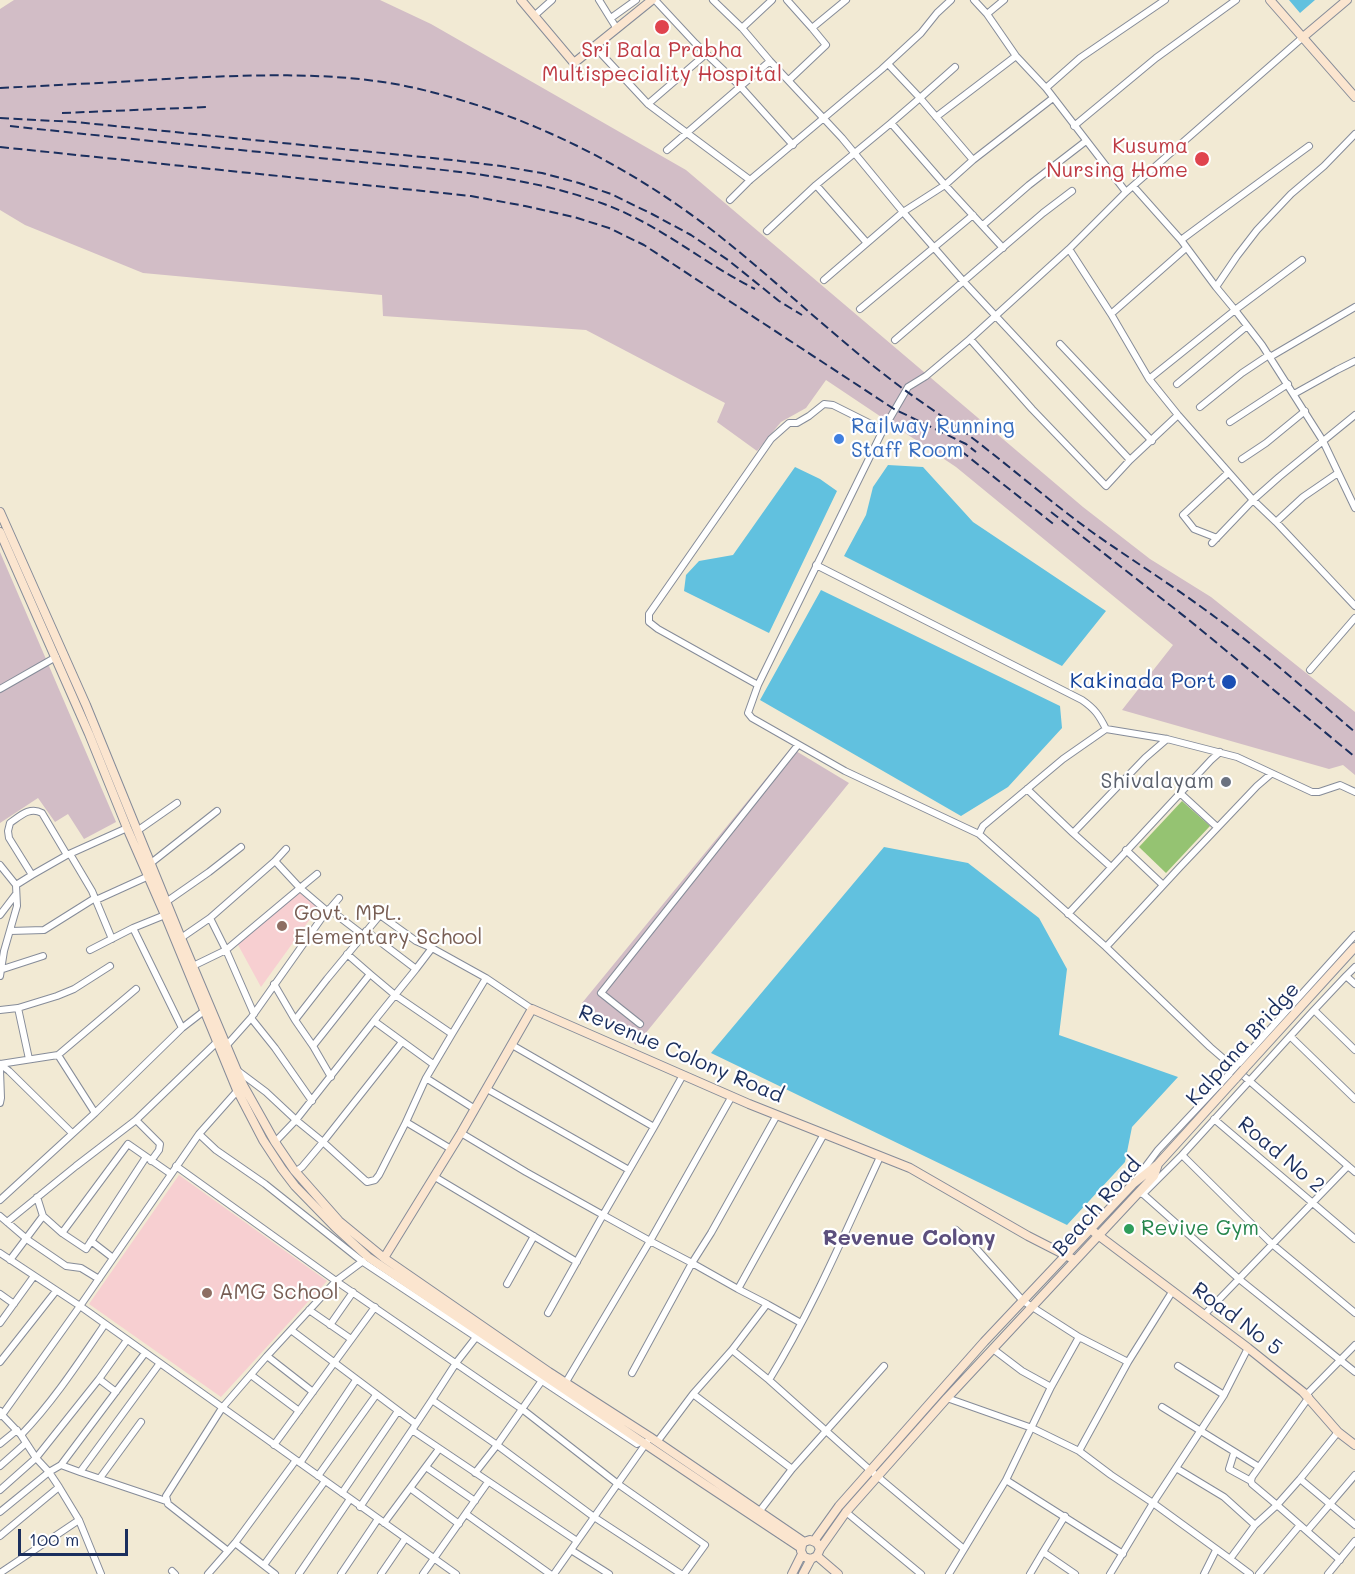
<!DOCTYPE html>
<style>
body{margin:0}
#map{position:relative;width:1355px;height:1574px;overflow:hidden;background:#f2ead4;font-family:Mali,sans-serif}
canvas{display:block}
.scale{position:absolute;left:18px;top:1529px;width:110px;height:27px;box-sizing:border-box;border:3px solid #1b2f5e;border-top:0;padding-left:8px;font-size:18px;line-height:21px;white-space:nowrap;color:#1b2f5e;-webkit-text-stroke:4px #fff;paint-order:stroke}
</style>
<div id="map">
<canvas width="1355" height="1574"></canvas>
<div class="scale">100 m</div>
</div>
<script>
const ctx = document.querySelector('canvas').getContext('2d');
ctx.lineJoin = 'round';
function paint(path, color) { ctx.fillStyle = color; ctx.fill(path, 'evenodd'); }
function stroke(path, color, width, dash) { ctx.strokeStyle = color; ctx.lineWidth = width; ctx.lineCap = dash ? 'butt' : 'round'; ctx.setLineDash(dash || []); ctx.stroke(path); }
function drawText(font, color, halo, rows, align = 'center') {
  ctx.font = font + ' Mali,sans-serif'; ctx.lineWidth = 4.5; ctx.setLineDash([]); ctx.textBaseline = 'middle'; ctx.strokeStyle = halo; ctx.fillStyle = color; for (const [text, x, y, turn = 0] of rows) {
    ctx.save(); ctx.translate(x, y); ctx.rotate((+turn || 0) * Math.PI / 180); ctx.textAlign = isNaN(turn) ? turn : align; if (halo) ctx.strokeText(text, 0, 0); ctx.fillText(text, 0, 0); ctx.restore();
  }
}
paint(new Path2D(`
 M 300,891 L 318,908 L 261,987 L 237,943 Z
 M 179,1175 L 327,1281 L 221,1397 L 89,1304 Z`), '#f7cfd1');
paint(new Path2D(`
 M 14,0 L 380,0 L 431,24 L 686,170 L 1083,507 L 1150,559 L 1211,597 L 1355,712 L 1355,775 L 1343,765 L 1329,769 L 1122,710 L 1173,645 L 956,467 L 826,380 L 806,408 L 781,422 L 757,451 L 717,422 L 725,403 L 586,330 L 383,316 L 382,295 L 143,273 L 25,225 L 0,210 L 0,9 Z
 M 0,552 L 116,822 L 84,839 L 68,814 L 55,822 L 38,798 L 0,823 Z
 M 791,748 L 849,783 L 636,1045 L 582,1003 Z`), '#d2bdc6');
paint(new Path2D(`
 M 1182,801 L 1210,826 L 1166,873 L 1139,847 Z`), '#95c372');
paint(new Path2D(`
 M 1289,0 L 1315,0 L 1300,13 Z
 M 888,465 L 923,467 L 973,522 L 1106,611 L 1062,666 L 844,556 L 866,515 L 873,487 Z
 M 795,467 L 820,479 L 837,491 L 769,633 L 684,591 L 686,575 L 699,561 L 733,555 Z
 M 821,590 L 1060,706 L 1062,728 L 1008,787 L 961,816 L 760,700 Z
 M 884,847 L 968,863 L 1039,918 L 1067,969 L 1059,1035 L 1178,1077 L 1132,1127 L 1125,1162 L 1067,1225 L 711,1053 Z`), '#61c1df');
const street = new Path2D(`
 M 599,0 L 617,29
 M 655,0 L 695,43 L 740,86 L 793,145
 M 713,0 L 742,28 L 770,61 L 842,138 L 903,212 L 964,282 L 1130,460
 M 787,0 L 812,28
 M 974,0 L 987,14 L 1016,56 L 1046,88 L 1126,192
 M 987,14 L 1004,0
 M 534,16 L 552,0
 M 611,18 L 636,0
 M 742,28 L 772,0
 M 595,47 L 648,104 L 750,180
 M 888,64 L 920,98 L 955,67
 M 789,80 L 826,45 L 812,28 L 846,0
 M 1046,88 L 1080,58 L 1165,0
 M 648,104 L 706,54
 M 936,117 L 1016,56
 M 1074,126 L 1156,58 L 1236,0
 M 667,150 L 770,61
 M 973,160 L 1053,98
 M 816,185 L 867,243
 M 1133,186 L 1181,240 L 1216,287
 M 730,200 L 750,180 L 882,69 L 921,33 L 937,13 L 951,0
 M 983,225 L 1029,185 L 1086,141
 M 767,231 L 816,185 L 891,123 L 945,185 L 1003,248
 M 1181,240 L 1216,214 L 1309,146
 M 1069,249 L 1111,314 L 1149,379
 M 1302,260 L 1235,310 L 1262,345 L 1323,441 L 1355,508
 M 824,280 L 903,212 L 945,185 L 973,160 L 920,98 L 891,123
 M 860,309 L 973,215
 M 1111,314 L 1186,248
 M 970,339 L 1032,409 L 1106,486 L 1130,460 L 1178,415
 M 895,340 L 1043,213 L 1072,191
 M 1060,344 L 1152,441
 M 1270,357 L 1355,307
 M 1177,384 L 1247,326
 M 1294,394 L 1337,370 L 1355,361
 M 1200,407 L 1242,373 L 1269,355
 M 1230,422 L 1288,384
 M 1242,459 L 1266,443 L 1305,411
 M 1338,473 L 1303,497 L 1276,522 L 1355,606
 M 1276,522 L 1253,500 L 1279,477 L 1355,415
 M 1217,538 L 1194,529 L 1183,515 L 1228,473
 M 1212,543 L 1253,500 L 1178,415 L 1149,379 L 1235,310 L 1216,287 L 1237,256 L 1257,230 L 1291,194 L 1324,166 L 1355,134
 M 816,565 L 1082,700 C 1095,709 1099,715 1106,729
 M 1310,670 L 1355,618
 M 758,685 L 658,629 L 649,622 L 649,614 L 771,439 L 789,423 L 797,423 L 809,416 L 824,404 L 833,405 L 883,430
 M 0,689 L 56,657
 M 1027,789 L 1073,833 L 1145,758 L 1167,739
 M 1355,792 L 1340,785 L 1319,792 L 1312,792 L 1237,757 L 1167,739 L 1106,729 L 1063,759 L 983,826 L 979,834 L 1106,947 L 1210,1047 L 1355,1172
 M 1180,793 L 1217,827
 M 137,831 L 177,803
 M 1073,833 L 1111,867
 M 979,834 L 845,771 L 752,718 L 748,713 L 758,685 L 883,430 L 908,387 L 926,376 L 970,339 L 1069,249 L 1126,192 L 1302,38
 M 1126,850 L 1163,885
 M 70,854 L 92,891 L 112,939
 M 67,855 L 32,875 L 9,838 L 8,831 L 10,823 C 20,816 30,806 42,813 L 67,855 L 127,828
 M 275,861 L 286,849
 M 151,863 L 217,811
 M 0,865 L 16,885
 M 166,902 L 209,872 L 241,847
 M 329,909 L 363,935
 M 1068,914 L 1211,760 L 1220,752
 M 0,915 L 16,894
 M 133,928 L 182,1028
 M 10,931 L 44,930 L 95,898 L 96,900 L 151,875
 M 366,931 L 416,969 L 395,995 L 452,1034 L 426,1078 L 475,1109
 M 181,938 L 210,918
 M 1106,947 L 1180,867 L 1257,786 L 1271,774
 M 90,950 L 133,928 L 165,915
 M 193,966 L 226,950 L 210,918 L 275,861 L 300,888 L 317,874
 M 416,969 L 432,948 L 486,978 L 532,1009
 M 0,970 L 43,956
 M 370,974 L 395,995 L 374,1021
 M 0,976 L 4,951 L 17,906 L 16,885 L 32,875
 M 1346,976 L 1355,967
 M 274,984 L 295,1020
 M 18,1008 L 57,996 L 74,989 L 110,966
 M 0,1010 L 18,1008 L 29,1059
 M 1314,1010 L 1346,976 L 1355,984
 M 254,1014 L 226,950 L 300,888 L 327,911
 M 251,1018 L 321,919 L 339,898
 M 640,1024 L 601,993 L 798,745
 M 452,1034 L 486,978
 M 1291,1037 L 1355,1099
 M 402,1042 L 323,1142 L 296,1120 L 374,1021 L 433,1064
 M 227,1045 L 251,1018 L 275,1048 L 312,1101
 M 512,1045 L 654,1127
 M 313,1046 L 370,974 L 347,954
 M 58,1055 L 136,989
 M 0,1064 L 58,1055 L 95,1113
 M 0,1064 L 9,1071 L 72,1133
 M 0,1070 L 1,1098 L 0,1103
 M 238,1071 L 266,1092 L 296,1120 L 275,1142
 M 331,1077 L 313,1046 L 295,1020 L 327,979 L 380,915 L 416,941 L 432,948
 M 426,1078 L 406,1122 L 451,1149
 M 487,1089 L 629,1170
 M 732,1096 L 650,1241 L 692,1263 L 711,1233 L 777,1115
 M 1214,1119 L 1355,1239
 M 136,1120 L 160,1144 L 159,1150 L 151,1161
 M 461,1133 L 526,1172 L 603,1215 L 548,1313
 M 199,1134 L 216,1150 L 265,1184 L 363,1262 L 637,1444 L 642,1441
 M 1182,1155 L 1314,1010 L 1355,1050
 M 146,1157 L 86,1249 L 62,1233 L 128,1144 L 171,1174
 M 880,1157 C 845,1232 813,1309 769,1380 L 871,1471 L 964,1549
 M 176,1166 L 336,1281 L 267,1356 L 222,1408 L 166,1496 L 168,1504 L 228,1551
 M 295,1172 L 302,1167 L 323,1142 L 367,1182 L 375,1180 L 379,1175 L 406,1122
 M 435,1177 L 577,1262
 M 1137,1178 L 1158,1150 L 1234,1069 L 1355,935
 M 1142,1194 L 1143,1194 L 1239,1279 L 1355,1372
 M 1143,1194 L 1182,1155 L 1272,1244 L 1355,1313
 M 37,1197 L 43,1216
 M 0,1200 L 95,1113 L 182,1028 L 204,1011
 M 0,1216 L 28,1240 L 66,1266 L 81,1268 L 99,1279
 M 7,1222 L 76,1166 L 136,1120 L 217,1042
 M 956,1230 L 974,1246 L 1023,1301 L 1079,1337 L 1128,1362 L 1172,1292
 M 91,1241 L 113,1258
 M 0,1253 L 80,1306 L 2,1415 L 0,1411
 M 10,1260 L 43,1216 L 62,1233
 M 363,1261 L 336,1281 L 522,1409 L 618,1484 L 705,1545 L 684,1574
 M 507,1284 L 534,1236
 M 0,1294 L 14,1304
 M 767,1304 L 738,1289 L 824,1134
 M 309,1310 L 351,1339
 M 1204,1315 L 1348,1166
 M 0,1323 L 34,1276
 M 330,1325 L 353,1292
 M 291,1330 L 416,1424 L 412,1430 L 577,1541
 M 1079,1337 L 1051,1387 L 1006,1480 L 1123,1554
 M 993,1349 L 1022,1371 L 1051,1387
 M 145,1353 L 61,1465 L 80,1472 L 160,1363
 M 267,1356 L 313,1392
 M 0,1362 L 56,1291
 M 1178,1366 L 1224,1395
 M 632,1373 L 692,1263 L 738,1289
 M 251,1375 L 299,1411
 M 769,1380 L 732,1350 L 767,1304 L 801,1323
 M 566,1382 L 650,1241 L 603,1215 L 654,1127 L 683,1075
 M 116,1392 L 99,1379 L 127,1340
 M 693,1394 L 732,1350
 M 1306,1395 L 1355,1345
 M 947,1398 L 1032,1428 L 1079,1451 L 1128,1362
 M 432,1400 L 456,1363 L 477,1336
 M 1162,1407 L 1259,1467
 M 1,1416 L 2,1415 L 21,1435
 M 416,1424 L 432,1400 L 497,1445 L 594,1517 L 681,1574
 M 1338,1432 L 1300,1479 L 1277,1505 L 1340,1560
 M 657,1442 L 693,1394 L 792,1469
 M 0,1444 L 17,1430
 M 274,1445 L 375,1307
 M 1079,1451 L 1111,1475 L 1153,1503 L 1230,1559 L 1255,1525 L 1277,1505 L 1252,1484 L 1251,1481 L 1252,1477 L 1309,1397
 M 1234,1453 L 1229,1469 L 1251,1481
 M 296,1460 L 456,1574
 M 300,1463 L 356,1380
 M 61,1465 L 49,1472 L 36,1458 L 99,1379
 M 0,1466 L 26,1443
 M 426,1467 L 475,1501
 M 1176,1468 L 1224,1497 L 1255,1525
 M 80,1472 L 166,1501
 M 475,1473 L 497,1445 L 543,1379
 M 318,1476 L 376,1395
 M 100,1478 L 141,1422
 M 1300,1479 L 1355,1525
 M 59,1487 L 79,1520 L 101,1574
 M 410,1488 L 459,1524
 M 0,1490 L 36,1458 L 21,1435 C 53,1402 79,1362 105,1324
 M 342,1493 L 398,1411
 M 360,1507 L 412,1430
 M 0,1512 L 49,1472 L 59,1487 L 0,1536
 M 759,1512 L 792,1469 L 884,1366
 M 846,1512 L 921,1574
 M 466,1514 L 550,1574
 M 1065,1516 L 1043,1552 L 1075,1574
 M 384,1523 L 439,1449
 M 1307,1531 L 1355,1475
 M 235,1543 L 275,1574
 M 571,1550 L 609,1574
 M 1230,1559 L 1250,1574
 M 264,1565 L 325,1481
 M 172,1571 L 175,1574
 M 0,1573 L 79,1520
 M 208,1574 L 235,1543 L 296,1460 L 80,1306 L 199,1134 L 238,1090
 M 299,1574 L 350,1499
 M 341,1574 L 378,1519
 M 381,1574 L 405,1539
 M 423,1574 L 488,1482
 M 554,1574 L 647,1442
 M 949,1574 L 1006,1480
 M 1030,1574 L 1043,1552
 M 1110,1574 L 1153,1503 L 1224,1395 L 1248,1348
 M 1204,1574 L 1216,1550
 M 1259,1574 L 1300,1525
 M 1328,1574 L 1355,1541`);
const secondary = new Path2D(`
 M 521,0 L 574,63 L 652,0
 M 1270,0 L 1355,97
 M 1302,38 L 1347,0
 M 0,512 L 86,705 L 181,938 L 243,1085 L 275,1142 L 294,1170 L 339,1221 L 384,1258 L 549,1372 L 650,1437 L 804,1542 L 810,1540 L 817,1543 L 820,1549 L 817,1556 L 811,1559 L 804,1557 L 801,1551 L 802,1545 L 804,1542
 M 0,532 L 89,734 L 127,828 L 165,915 L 237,1090 L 263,1140 L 282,1169 L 295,1186 L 335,1227 L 368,1257 L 703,1483 L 801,1548
 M 1244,1069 L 1355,947
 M 1094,1232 L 1248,1348 L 1303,1392 L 1338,1432 L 1355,1445
 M 384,1258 L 461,1133 L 532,1009 L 749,1104 L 910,1168 L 1028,1236 L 1075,1260
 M 814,1541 L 839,1506 L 984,1342 L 1133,1184 L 1158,1164 L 1236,1078
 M 820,1549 L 846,1512 L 947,1398 L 1154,1176 L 1158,1164
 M 817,1556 L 838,1574
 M 792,1574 L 802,1554
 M 803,1574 L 811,1559`);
stroke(street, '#868c99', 8);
stroke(secondary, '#868c99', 10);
stroke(street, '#fff', 6);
stroke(secondary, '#fbe5cf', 8);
stroke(new Path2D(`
 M 0,88 C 60,85 120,82 181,78 C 258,75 339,71 415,88 C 525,113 629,165 717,234 C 779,283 835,338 898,385 C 923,404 950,421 975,440 C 1014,470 1052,503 1092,532 C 1133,561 1175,587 1215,617 C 1264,652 1309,693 1355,732
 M 62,113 L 208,107
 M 0,118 L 75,122 L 452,160 L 501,166 L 542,173 L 579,183 L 611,194 L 652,214 L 691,235 L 728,260 L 779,301 L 802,315
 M 10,126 C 120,138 230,149 340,160 C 429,169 520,173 604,204 C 659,224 703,263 755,289
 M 0,147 L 471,196 L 525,206 L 574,217 L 609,228 L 644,245 L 894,409 L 966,444 L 976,452
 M 961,451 L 1056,526
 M 1051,512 L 1189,620 L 1355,757`), '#1b2f5e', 2, [9, 4.5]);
const secondaryBridge = new Path2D(`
 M 1236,1078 L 1244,1069`);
stroke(secondaryBridge, '#868c99', 10, []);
stroke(secondaryBridge, '#fbe5cf', 8);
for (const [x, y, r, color] of [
 [662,27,8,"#e0444e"],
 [1202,159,8,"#e0444e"],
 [839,439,6,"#3f7fe0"],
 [1229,682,8,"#1a4fb4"],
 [1226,782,6,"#6b7280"],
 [282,926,6,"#8d6e63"],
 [1129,1229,6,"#2e9e5b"],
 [207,1293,6,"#8d6e63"]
]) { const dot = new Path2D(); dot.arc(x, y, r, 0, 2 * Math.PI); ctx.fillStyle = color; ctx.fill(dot); stroke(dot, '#fff', 2); }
drawText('21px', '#be3a42', '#fff', [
 ["Sri Bala Prabha",662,51],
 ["Multispeciality Hospital",662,75],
 ["Kusuma",1188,147,"right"],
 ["Nursing Home",1188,171,"right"]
]);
drawText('21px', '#366cbe', '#fff', [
 ["Railway Running",851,427],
 ["Staff Room",851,451]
], 'left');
drawText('21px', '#164399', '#fff', [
 ["Kakinada Port",1216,682]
], 'right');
drawText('21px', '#5b616d', '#fff', [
 ["Shivalayam",1214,782]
], 'right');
drawText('21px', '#785e54', '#fff', [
 ["Govt. MPL.",294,914],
 ["Elementary School",294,938],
 ["AMG School",219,1293]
], 'left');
drawText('21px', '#1b2f5e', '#fff', [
 ["Kalpana Bridge",1243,1044,-48],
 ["Revenue Colony Road",681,1054,23],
 ["Road No 2",1281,1155,40],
 ["Beach Road",1097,1207,-49],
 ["Road No 5",1237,1319,37]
]);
drawText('21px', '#27864d', '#fff', [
 ["Revive Gym",1141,1229]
], 'left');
drawText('bold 22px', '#5c4f7d', '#fff', [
 ["Revenue Colony",909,1238]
]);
</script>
